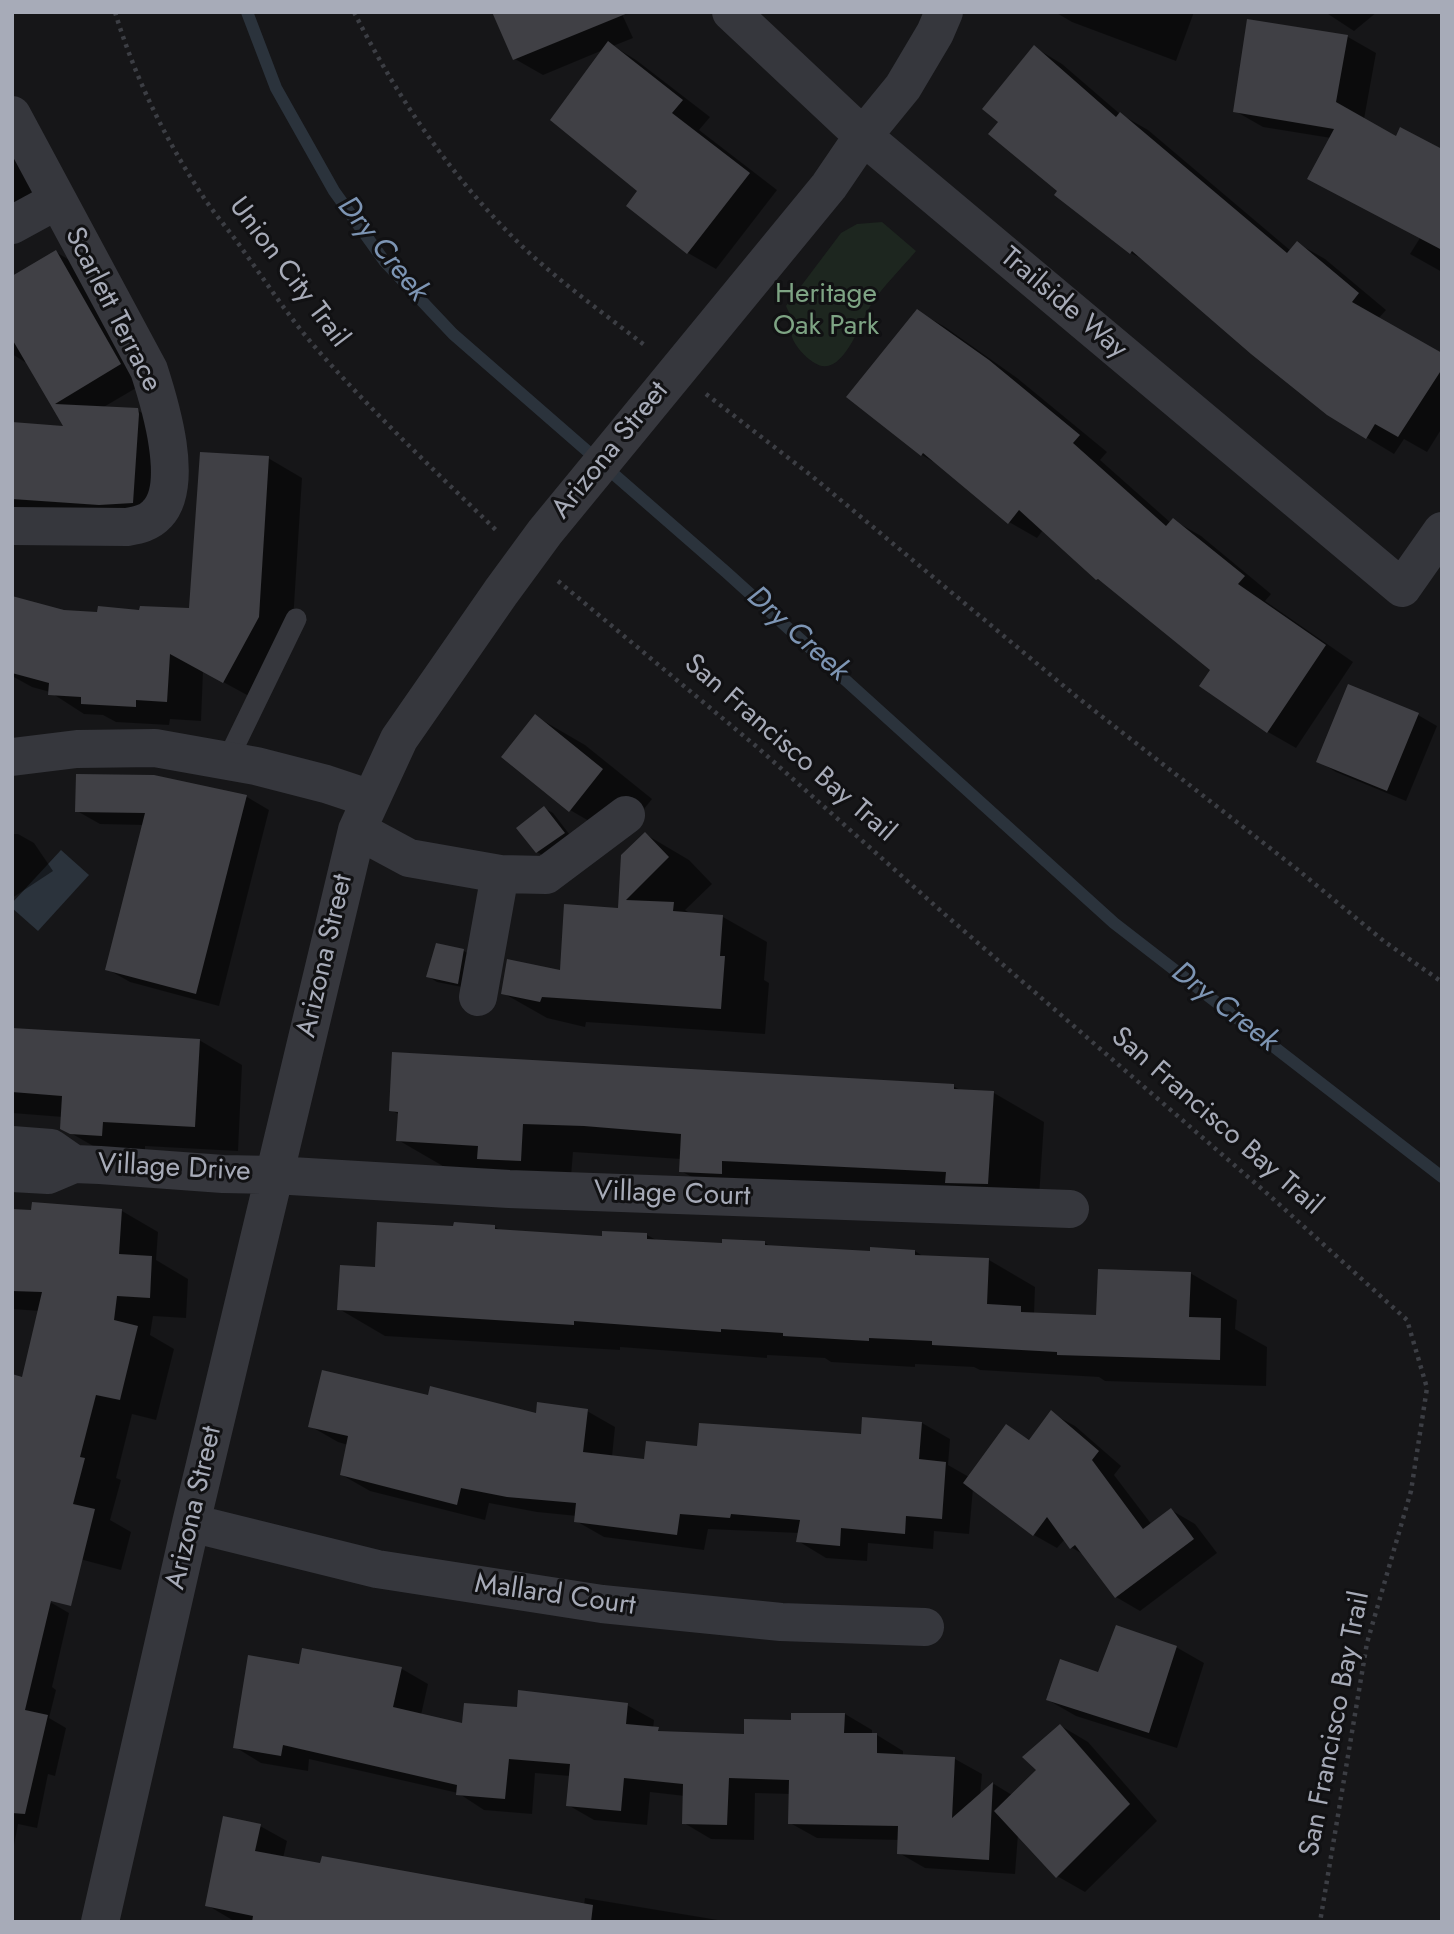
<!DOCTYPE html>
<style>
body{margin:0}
#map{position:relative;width:1454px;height:1934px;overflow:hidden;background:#161618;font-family:Jost,sans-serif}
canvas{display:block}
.frame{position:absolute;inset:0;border:14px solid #a7abb8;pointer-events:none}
</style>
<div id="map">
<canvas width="1454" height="1934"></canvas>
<div class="frame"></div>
</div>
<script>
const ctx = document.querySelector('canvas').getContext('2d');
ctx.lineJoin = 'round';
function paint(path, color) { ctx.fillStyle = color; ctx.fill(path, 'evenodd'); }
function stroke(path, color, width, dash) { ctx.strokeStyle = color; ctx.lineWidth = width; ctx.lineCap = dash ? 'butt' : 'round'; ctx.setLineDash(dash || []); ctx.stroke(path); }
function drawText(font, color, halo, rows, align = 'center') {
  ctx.font = font + ' Jost,sans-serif'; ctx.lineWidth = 6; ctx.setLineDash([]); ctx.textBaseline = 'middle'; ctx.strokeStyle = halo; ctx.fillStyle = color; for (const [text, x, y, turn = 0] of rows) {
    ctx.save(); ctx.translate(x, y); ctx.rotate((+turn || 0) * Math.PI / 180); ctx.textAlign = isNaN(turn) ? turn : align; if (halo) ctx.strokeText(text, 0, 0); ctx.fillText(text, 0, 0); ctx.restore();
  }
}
paint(new Path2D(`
 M 882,222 L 916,251 C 901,269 883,286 871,305 C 859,324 842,382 813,362 C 805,357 795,346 792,337 C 791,332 793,326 792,321 C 791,316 788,311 786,306 L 841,233 L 857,224 Z`), '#1d261f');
paint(new Path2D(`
 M 61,850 L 89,875 L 38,931 L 12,908 L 12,903 Z`), '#2b333c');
paint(new Path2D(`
 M 621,12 L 633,38 L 613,46 L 636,60 L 710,117 L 699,130 L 777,190 L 716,269 L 688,253 L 628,206 L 640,191 L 603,50 L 543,75 L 515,59 Z
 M 1055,12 L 1194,12 L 1176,61 L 1072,22 Z
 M 1325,12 L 1377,12 L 1354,31 Z
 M 1249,21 L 1348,37 L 1376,53 L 1364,119 L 1396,138 L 1442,151 L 1442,272 L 1410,254 L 1420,238 L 1331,138 L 1263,127 L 1235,111 Z
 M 1034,47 L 1062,64 L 1120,114 L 1148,130 L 1291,251 L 1297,243 L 1325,259 L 1386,310 L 1378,319 L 1442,355 L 1442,428 L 1427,452 L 1404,439 L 1394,454 L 1328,414 L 1149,263 L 1131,253 L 1056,195 L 1059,191 L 1000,122 Z
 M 12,114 L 53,203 L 12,224 Z
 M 56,252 L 84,269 L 148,381 L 102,408 L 137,410 L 165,426 L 162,519 L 12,513 L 12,425 L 66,428 L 27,361 L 25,362 L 12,354 L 12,278 Z
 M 917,311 L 945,327 L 1017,378 L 1107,452 L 1100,460 L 1171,523 L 1173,520 L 1201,536 L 1271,594 L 1265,601 L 1353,662 L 1296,748 L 1268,732 L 1202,685 L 1212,670 L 1108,585 L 1097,579 L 1043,530 L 1037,538 L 1009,522 L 942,467 L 922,455 Z
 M 268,458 L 302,478 L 292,637 L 258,701 L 203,671 L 201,721 L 170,719 L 169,725 L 116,722 L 103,715 L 84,714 L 50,692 L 32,687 L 12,676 L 12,611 L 99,614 L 190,610 Z
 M 1418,715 L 1437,726 L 1406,801 L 1336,772 L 1318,761 Z
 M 535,716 L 585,745 L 652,799 L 620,839 L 570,810 Z
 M 247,797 L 269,810 L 219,1006 L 130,982 L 107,969 L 144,825 L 100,824 L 77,811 Z
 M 544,808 L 553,813 L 573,839 L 546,857 L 537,852 Z
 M 12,834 L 18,834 L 34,843 L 53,871 L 12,898 Z
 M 645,834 L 689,860 L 712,884 L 685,910 L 691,914 L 723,917 L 767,942 L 764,980 L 769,983 L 765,1034 L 586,1022 L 585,1027 L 547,1018 L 503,993 L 562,972 L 620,910 Z
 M 437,945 L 464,951 L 473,956 L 467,988 L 437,982 L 429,977 Z
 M 12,1030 L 199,1040 L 242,1065 L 238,1151 L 145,1146 L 145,1160 L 114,1158 L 62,1128 L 63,1117 L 12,1113 Z
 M 953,1086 L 962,1091 L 994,1093 L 1044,1122 L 1038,1212 L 731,1199 L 681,1171 L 681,1159 L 573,1152 L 570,1189 L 448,1169 L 398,1140 L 400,1115 L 391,1110 Z
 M 12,1211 L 122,1211 L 158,1232 L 156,1260 L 188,1279 L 186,1318 L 153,1316 L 150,1335 L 174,1349 L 156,1420 L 132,1414 L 116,1478 L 121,1480 L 110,1520 L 131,1532 L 121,1570 L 12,1541 L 23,1379 L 40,1311 L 12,1309 Z
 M 495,1227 L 503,1232 L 603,1238 L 647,1235 L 658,1241 L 724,1245 L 765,1243 L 772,1247 L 871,1252 L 915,1251 L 924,1257 L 989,1260 L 1035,1287 L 1034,1314 L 1097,1317 L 1190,1273 L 1237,1300 L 1235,1329 L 1267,1347 L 1266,1386 L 1105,1381 L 1099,1377 L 980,1370 L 974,1367 L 915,1364 L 915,1367 L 831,1362 L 825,1358 L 767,1355 L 767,1358 L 620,1347 L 620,1350 L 385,1336 L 339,1309 L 376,1268 L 455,1228 Z
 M 429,1397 L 537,1415 L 587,1411 L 615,1427 L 612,1457 L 646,1461 L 698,1448 L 862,1436 L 922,1423 L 950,1439 L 948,1465 L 969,1477 L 1006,1427 L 1030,1440 L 1051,1413 L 1075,1426 L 1121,1466 L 1114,1475 L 1152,1525 L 1171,1510 L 1195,1524 L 1217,1553 L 1140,1611 L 1116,1597 L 1086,1556 L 1071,1547 L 1065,1539 L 1057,1548 L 1034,1535 L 973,1488 L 969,1534 L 934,1531 L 933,1549 L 868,1543 L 867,1561 L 826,1558 L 798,1541 L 799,1533 L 708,1529 L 704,1550 L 604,1537 L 576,1521 L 577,1516 L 537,1512 L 489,1503 L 485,1520 L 370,1491 L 342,1475 L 348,1445 L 338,1442 L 310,1426 Z
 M 12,1593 L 50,1602 L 69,1613 L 52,1687 L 56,1690 L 49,1718 L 66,1728 L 55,1776 L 48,1774 L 37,1828 L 18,1824 L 12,1856 Z
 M 1176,1647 L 1204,1663 L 1177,1748 L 1076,1716 L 1048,1700 L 1099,1675 Z
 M 303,1650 L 402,1669 L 428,1684 L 421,1715 L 464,1725 L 518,1709 L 627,1705 L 654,1720 L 653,1729 L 666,1733 L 746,1736 L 792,1722 L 792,1715 L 845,1714 L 872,1730 L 872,1735 L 877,1735 L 903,1751 L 903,1756 L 955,1759 L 982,1774 L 980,1796 L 994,1784 L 1012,1795 L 1038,1770 L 1061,1726 L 1088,1742 L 1157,1821 L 1085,1892 L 1057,1876 L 1018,1834 L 1015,1874 L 925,1868 L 899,1853 L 899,1840 L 817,1838 L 790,1823 L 791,1794 L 755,1793 L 754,1840 L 711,1839 L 684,1823 L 685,1796 L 650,1792 L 647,1825 L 594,1820 L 568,1805 L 570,1776 L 535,1773 L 532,1814 L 484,1810 L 458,1793 L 309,1759 L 308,1771 L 261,1763 L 235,1747 L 300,1666 Z
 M 260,1826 L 287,1841 L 283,1858 L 584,1905 L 585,1898 L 730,1922 L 234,1921 L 207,1905 Z`), '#0007');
stroke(new Path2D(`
 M 247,12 L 276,88 L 334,191 L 385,262 L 453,334 L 726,572 L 1114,923 L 1442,1177`), '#2b333c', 12);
paint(new Path2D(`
 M 492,12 L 628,12 L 628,13 L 513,60 Z
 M 1247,19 L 1348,35 L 1336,102 L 1396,136 L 1400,127 L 1442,149 L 1442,250 L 1307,179 L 1334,129 L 1233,112 Z
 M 608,41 L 683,100 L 672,113 L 750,173 L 687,254 L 626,206 L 637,191 L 550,120 Z
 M 1034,45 L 1116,117 L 1120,112 L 1287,253 L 1297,241 L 1359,293 L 1352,302 L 1442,353 L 1442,369 L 1398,437 L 1375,424 L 1366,439 L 1327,415 L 1251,354 L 1132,251 L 1130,254 L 1054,195 L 1057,191 L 988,134 L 998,122 L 982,109 Z
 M 56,250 L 121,364 L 55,404 L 138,408 L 139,414 L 133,503 L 99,505 L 12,499 L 12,422 L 63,426 L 12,339 L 12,276 Z
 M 917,309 L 989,360 L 1080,435 L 1073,443 L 1166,526 L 1173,518 L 1245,576 L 1238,584 L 1326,645 L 1267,733 L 1199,686 L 1210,670 L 1098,579 L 1096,580 L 1019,510 L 1008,524 L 923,453 L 921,456 L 846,397 Z
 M 200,452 L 269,456 L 259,617 L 223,683 L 170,654 L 167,702 L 136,700 L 136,707 L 81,704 L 81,697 L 48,695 L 49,683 L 12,673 L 12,596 L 64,610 L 97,612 L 98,606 L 139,610 L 140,606 L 189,608 Z
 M 1348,684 L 1419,713 L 1387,791 L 1316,762 Z
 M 535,714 L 603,769 L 569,812 L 501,757 Z
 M 76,774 L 154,775 L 247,795 L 196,994 L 105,970 L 145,813 L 75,812 Z
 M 544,806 L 565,833 L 536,853 L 516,828 Z
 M 645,832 L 669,857 L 626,900 L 674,902 L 673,911 L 723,915 L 720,956 L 725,956 L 721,1009 L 542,997 L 540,1002 L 501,994 L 507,959 L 560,970 L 564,904 L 618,908 L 621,855 Z
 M 436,943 L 464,949 L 458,984 L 426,977 Z
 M 12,1028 L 200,1039 L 195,1127 L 103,1122 L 102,1136 L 70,1134 L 60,1129 L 62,1096 L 12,1092 Z
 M 392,1052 L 954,1084 L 954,1089 L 994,1091 L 988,1184 L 945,1183 L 946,1172 L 722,1161 L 722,1174 L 679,1172 L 681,1134 L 584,1126 L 523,1124 L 521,1161 L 477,1159 L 478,1146 L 396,1141 L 398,1112 L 389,1111 Z
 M 32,1202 L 122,1209 L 119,1254 L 152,1256 L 150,1298 L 117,1296 L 114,1320 L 138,1326 L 120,1400 L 96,1395 L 80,1457 L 85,1458 L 73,1504 L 95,1509 L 71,1606 L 51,1601 L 25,1710 L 48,1715 L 25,1814 L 12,1813 L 12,1374 L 22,1377 L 42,1292 L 12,1291 L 12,1209 L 31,1210 Z
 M 377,1222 L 453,1226 L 454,1222 L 495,1225 L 495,1229 L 602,1236 L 602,1231 L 647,1233 L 647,1239 L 722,1243 L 722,1239 L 765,1241 L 765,1245 L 870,1251 L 870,1247 L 915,1250 L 915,1255 L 989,1258 L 987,1304 L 1021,1306 L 1021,1312 L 1096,1315 L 1098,1269 L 1191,1272 L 1189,1317 L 1221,1318 L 1220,1360 L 1057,1355 L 1057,1352 L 932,1345 L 932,1341 L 869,1338 L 869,1341 L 783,1336 L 783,1333 L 721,1329 L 721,1332 L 574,1321 L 574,1325 L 337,1310 L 340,1265 L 375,1267 Z
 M 322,1370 L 428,1395 L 430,1386 L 536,1413 L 537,1402 L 588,1409 L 583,1452 L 644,1459 L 646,1441 L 697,1446 L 699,1423 L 861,1434 L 862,1417 L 922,1422 L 919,1459 L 946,1462 L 942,1519 L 906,1516 L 905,1534 L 841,1528 L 840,1546 L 796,1542 L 800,1520 L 731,1514 L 730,1518 L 680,1514 L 677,1535 L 574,1522 L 576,1503 L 507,1497 L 461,1488 L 457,1505 L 340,1475 L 348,1436 L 308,1427 Z
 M 1051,1410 L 1099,1451 L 1092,1460 L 1143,1529 L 1171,1508 L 1194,1539 L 1115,1598 L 1075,1545 L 1070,1549 L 1047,1517 L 1033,1536 L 963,1483 L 1006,1424 L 1029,1440 Z
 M 1116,1625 L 1177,1646 L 1149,1733 L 1046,1700 L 1060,1659 L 1098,1672 Z
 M 302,1648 L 402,1667 L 393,1707 L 462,1723 L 464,1703 L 517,1707 L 518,1690 L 628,1703 L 626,1724 L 659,1727 L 658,1731 L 744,1734 L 744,1719 L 791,1720 L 791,1713 L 845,1713 L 844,1733 L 877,1733 L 877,1753 L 955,1757 L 952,1818 L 993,1782 L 989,1860 L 897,1854 L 898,1826 L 788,1824 L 789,1780 L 729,1778 L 727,1825 L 682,1824 L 683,1784 L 624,1778 L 621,1811 L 566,1806 L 570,1764 L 509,1759 L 505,1799 L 456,1795 L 457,1785 L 283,1745 L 281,1756 L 233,1748 L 248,1655 L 299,1664 Z
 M 1060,1724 L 1130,1804 L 1056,1878 L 994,1811 L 1036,1770 L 1022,1757 Z
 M 223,1816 L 261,1824 L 255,1851 L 320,1863 L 322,1856 L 593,1905 L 591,1922 L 252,1922 L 253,1916 L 205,1906 Z`), '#404045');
stroke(new Path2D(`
 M 115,12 C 135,78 166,141 204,198 C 217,217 232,234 245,253 C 268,285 289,317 315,347 C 372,412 435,471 497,531
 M 354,12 C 399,101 454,181 526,250 C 564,285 607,316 647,347
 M 706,394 L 813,477 L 1077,697 L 1298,870 L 1385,942 L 1442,982
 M 558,581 L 757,747 L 941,911 L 1270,1196 L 1407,1320 L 1427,1388 L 1411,1491 L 1367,1643 L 1320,1922`), '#3c3e44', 4.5, [3.5, 5]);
stroke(new Path2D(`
 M 227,761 L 296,619`), '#36373d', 21);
stroke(new Path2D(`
 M 731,12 L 863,136 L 1402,588 L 1442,531
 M 12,115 L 149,370 C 160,404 185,485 157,514 C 149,523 138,525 127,527 L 12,526
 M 12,225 L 56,201
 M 12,757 L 77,749 L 155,748 L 256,766 L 326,784 L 371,799
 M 357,830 L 409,858 L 500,874 L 546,875 L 626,815
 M 478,997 L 500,874
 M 12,1145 L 51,1148 L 74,1164
 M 12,1173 L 48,1175 L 74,1164 L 100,1165 L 223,1174 L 274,1175 L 509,1189 L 1070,1209
 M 191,1523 L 377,1569 L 602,1604 L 781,1622 L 925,1627
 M 100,1922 L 191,1523 L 357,830 L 399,739 L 501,592 L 545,532 L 829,186 L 863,136 L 903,87 L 935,33 L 944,12`), '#36373d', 38);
drawText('28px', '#a7abb8', '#111113', [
 ["Union City Trail",288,273,53],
 ["Trailside Way",1063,304,40],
 ["Scarlett Terrace",112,310,63],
 ["Arizona Street",611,451,-51],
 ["San Francisco Bay Trail",789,749,41],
 ["Arizona Street",326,956,-77],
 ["San Francisco Bay Trail",1216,1122,41],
 ["Village Drive",174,1169,3],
 ["Village Court",672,1195,2],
 ["Arizona Street",195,1508,-77],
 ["Mallard Court",555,1596,8],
 ["San Francisco Bay Trail",1336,1724,-79]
]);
drawText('28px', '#7ea484', '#111113', [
 ["Heritage",826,295],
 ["Oak Park",826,327]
]);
drawText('italic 30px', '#7d95b4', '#111113', [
 ["Dry Creek",382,250,51],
 ["Dry Creek",797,635,42],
 ["Dry Creek",1224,1008,38]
]);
</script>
